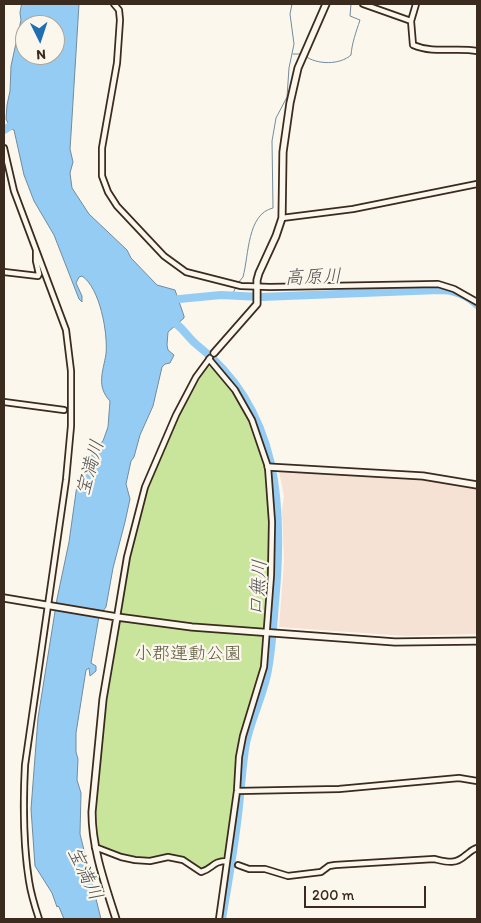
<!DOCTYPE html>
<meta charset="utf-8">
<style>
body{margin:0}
#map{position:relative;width:481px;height:923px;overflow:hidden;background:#fbf7ec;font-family:Itim,sans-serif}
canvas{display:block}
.frame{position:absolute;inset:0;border:5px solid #3b2a1e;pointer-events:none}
.north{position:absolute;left:15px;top:15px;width:50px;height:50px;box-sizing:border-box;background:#fbf7ec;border:1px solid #aea59a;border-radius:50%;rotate:176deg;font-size:14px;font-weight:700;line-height:20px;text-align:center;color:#3b2a1e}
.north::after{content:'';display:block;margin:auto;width:18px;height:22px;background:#1f6fb2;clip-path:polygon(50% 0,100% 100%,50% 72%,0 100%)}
.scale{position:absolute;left:304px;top:886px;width:122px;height:22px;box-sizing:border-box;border:2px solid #3b2a1e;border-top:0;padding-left:6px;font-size:15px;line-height:18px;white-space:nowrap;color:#3b2a1e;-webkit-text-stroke:4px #fbf7ec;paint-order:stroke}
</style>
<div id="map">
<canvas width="481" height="923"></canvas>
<div class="frame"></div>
<div class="north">N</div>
<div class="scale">200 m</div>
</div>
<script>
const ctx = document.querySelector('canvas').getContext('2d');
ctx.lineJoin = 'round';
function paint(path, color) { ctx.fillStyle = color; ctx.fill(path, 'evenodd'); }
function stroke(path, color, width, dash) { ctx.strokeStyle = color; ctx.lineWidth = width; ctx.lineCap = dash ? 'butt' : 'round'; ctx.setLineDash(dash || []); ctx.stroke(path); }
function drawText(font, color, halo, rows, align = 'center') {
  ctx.font = font + ' Itim,"Klee One",sans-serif'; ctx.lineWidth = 4.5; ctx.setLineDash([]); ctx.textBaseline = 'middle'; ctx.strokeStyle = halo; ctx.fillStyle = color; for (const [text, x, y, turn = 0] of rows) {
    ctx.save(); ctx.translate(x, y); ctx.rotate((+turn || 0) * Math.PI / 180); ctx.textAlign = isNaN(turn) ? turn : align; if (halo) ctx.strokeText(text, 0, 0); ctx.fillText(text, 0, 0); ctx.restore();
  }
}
paint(new Path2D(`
 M 279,471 L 423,479 L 477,488 L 477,634 L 406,636 L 279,627 L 284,561 L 282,511 L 284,496 Z`), '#f6e2d5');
paint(new Path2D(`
 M 207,366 C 221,369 233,389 239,401 C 277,467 273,524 268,597 C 266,618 266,640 263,661 C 260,687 246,712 242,738 C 236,778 232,818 226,858 C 214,860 210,870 199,870 L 185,860 L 145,860 L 122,856 L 99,844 L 96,812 L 104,709 L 111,663 L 135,531 L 150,480 L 171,430 Z`), '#c9e59c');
const water = new Path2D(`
 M 22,4 L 79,4 L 71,134 L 70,149 L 73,162 L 70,173 L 72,188 L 89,214 L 127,250 L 131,258 L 157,285 L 175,290 L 184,316 L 184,318 L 168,332 L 167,345 L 168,350 L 174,355 L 170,363 L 165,364 L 162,367 L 153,406 L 140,435 L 134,457 L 131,461 L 126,484 L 130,499 L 125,522 L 113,568 L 106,607 L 99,616 L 91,663 L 96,666 L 96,671 L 90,676 L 89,668 L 86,670 L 76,733 L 76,752 L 78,759 L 77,780 L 81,793 L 80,834 L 101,919 L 64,919 L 59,907 L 58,906 L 57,907 L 52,893 L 35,866 L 31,809 L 38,718 L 57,599 L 69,542 L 77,485 L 80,481 L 95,448 L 103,441 L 108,427 L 110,401 C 96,386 103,372 106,354 C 108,333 100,288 82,276 L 79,277 L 76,283 L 82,296 L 82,302 L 79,299 L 54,235 L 34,201 L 24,175 L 14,130 L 11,129 L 6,119 L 7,105 L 10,91 L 11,66 L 21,20 L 20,13 ZM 25,25 L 55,25 L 55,55 L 25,55 Z`);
paint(water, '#95ccf4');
stroke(water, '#718b9e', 1);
stroke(new Path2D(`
 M 293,54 L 301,54
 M 305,56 C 317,65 340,65 351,55 C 352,43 356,32 360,20 L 350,16 L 351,4
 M 238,283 L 243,277 C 249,255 247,214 273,208 L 272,141 L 276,118 L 287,97 L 289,68 L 294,44 L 290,14 L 292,4
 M 232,295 L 236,287`), '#718b9e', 1);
stroke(new Path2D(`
 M 4,130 L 17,122
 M 169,300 L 221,295 L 261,297 L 439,290 C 453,290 467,295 477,305
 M 169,320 C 181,324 187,337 197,345 C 280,409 284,507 275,603 C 273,627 272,651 267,675 C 262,698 251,720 246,743 C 242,766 241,791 238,815 C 234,850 228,884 222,919`), '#95ccf4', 8);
const minor = new Path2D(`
 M 114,4 L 119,10 L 120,20 L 117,63 L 102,148 L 102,176 L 108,192 L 117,206 L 164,256 L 186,272 L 241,286 L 270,287 L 438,284 L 454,289 L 477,302
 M 363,4 L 411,21
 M 416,4 L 411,21 L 413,45 C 434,54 456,47 477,51
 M 4,148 L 14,191 L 66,330 L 71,371 L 71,426 L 66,480 L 25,765 C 23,804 23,843 29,881 C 31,894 35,907 39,919
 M 282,218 L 353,209 L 477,184
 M 4,272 L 38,276 L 39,274 L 36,261 L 36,250
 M 209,359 L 235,390 L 252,420 L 268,467 L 272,522 L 271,575 L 264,667 L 243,736 L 239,757 L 237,791 L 219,919
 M 4,402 L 64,410
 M 117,617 L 127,557 L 145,487 L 176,415 L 196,377 L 210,358
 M 237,791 L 339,789 L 459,778 L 477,781
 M 95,847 L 121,857 L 135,860 L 150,861 L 168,857 L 183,860 L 201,872 C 213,869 212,861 227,861
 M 238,865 L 249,869 L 265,869 L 288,876 L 321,872 L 329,866 L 335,865 L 434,859 C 447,862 455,865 466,855 C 470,852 473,849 477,848`);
const tertiary = new Path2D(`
 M 214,353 L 257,304 L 257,280 L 259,273 L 276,236 L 282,218 L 283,152 L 290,103 L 298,68 L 326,4
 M 268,467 L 423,476 L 477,485
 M 4,598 L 117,617 L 192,627 L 395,642 L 477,641
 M 116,919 C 105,884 92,849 92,812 L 103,699 L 117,617`);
stroke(minor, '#3b2a1e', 8);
stroke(tertiary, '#3b2a1e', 9);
stroke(minor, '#fbf7ec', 4.5);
stroke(tertiary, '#fbf7ec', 5.5);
drawText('18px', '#5e593e', '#fbf7ec', [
 ["小郡運動公園",188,654]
]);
drawText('italic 19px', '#525254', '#fbf7ec', [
 ["高原川",313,278,-2],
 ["宝満川",91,468,-74],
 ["口無川",259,588,-86],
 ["宝満川",84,874,65]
]);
</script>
